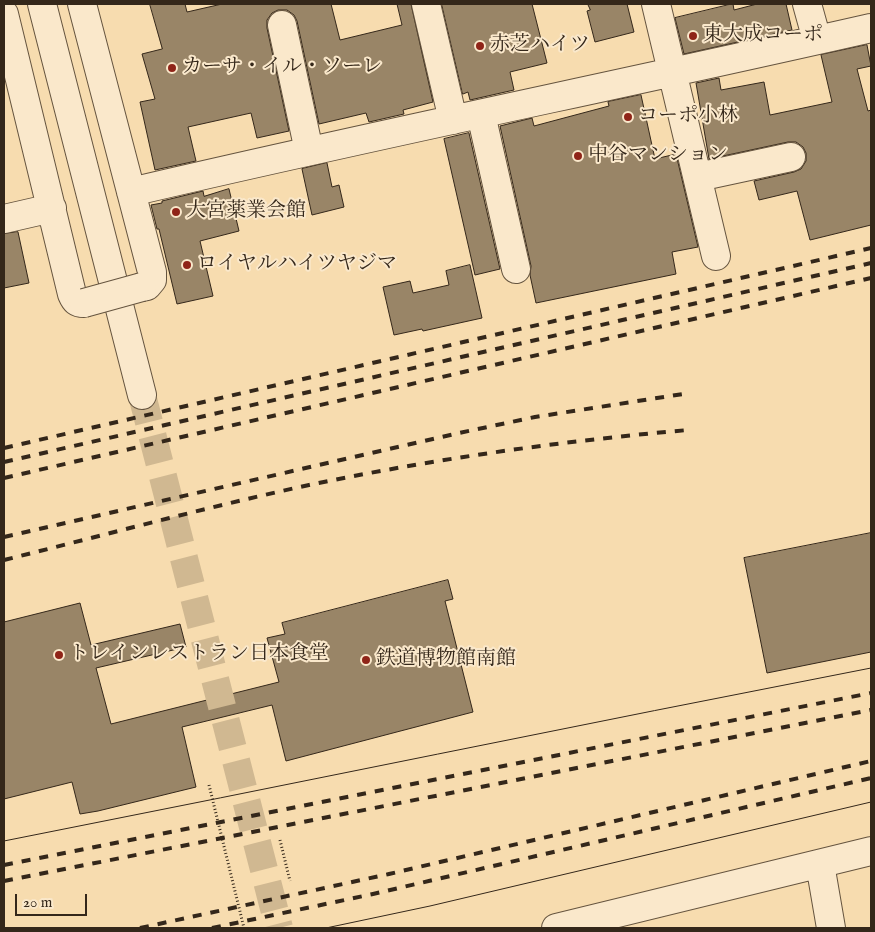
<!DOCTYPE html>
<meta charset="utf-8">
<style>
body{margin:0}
#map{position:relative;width:875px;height:932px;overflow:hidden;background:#f7dcaf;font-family:"IM FELL English",serif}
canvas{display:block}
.frame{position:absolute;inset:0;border:5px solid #34271a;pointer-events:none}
.scale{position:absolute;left:15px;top:894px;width:72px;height:22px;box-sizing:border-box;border:2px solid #34271a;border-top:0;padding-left:6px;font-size:15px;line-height:18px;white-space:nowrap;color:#34271a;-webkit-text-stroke:4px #fae8cb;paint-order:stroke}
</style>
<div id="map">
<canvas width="875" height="932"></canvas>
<div class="frame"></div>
<div class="scale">20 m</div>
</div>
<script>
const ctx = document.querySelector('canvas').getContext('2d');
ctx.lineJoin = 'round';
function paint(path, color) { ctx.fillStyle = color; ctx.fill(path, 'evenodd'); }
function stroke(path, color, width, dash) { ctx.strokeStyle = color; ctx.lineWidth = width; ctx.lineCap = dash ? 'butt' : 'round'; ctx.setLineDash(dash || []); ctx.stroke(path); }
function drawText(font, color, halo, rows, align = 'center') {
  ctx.font = font + ' "IM FELL English","Noto Serif JP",serif'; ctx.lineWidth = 4; ctx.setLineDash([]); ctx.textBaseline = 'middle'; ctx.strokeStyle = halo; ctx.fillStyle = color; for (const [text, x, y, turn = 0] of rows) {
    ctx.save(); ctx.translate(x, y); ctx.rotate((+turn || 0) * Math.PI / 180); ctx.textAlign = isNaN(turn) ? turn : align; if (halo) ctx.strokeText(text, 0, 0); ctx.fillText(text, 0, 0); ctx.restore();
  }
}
const building = new Path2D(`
 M 150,4 L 185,4 L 187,12 L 222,4 L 331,4 L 340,40 L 402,25 L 397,4 L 411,4 L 433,102 L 403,110 L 404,114 L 369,122 L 366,113 L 319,124 L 297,21 L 294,15 L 287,10 L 278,10 L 272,13 L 267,20 L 267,28 L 289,131 L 257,138 L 251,113 L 188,127 L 196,161 L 155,170 L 140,102 L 155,99 L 142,54 L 162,49 Z
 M 442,4 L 532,4 L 547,63 L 510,72 L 514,90 L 470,100 L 468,92 L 463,94 Z
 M 588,4 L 627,4 L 634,32 L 595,42 L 587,11 L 590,10 Z
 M 733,4 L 734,10 L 757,4 L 786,4 L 792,30 L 684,54 L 675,18 Z
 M 867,45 L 871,66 L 857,69 L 868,111 L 871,110 L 871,225 L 810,240 L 797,191 L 759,200 L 754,181 L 794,172 L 801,169 L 806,161 L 806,153 L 803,147 L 796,142 L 788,142 L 709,159 L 696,83 L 719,78 L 721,90 L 764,82 L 770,115 L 832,102 L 821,55 Z
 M 641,95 L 655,159 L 676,154 L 698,247 L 672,252 L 676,274 L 536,303 L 530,275 L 531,266 L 500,126 L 532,118 L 534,126 L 609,106 L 608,102 Z
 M 469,133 L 500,269 L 475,275 L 444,139 Z
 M 327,163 L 332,187 L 339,185 L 344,207 L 312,215 L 302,169 Z
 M 229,189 L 239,231 L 200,241 L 213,296 L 177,304 L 159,229 L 157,229 L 151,205 L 162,203 L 162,201 L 203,191 L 204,196 Z
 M 18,232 L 29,283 L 4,288 L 4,234 Z
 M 470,265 L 482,318 L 423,331 L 422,329 L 394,335 L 383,287 L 410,281 L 413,293 L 449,285 L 446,271 Z
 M 871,533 L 871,652 L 767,673 L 744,558 Z
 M 448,580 L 453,599 L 445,601 L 473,712 L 286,761 L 272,705 L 182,727 L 196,787 L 98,811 L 80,814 L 72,782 L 4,799 L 4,622 L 80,603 L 91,645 L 180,624 L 186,647 L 96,668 L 111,724 L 279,682 L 267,638 L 285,634 L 282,623 Z`);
paint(building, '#998567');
stroke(building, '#34271a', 1);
stroke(new Path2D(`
 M 142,395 L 279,928`), '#d0b891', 28, [28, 14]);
const minor = new Path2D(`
 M 42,4 L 142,395
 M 82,4 L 152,272 L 152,280 L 147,286 L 142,287
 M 426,4 L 453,120
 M 656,4 L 716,256
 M 807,4 L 817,40
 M 4,14 L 72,294 C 75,301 77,303 84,303
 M 282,25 L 309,151
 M 481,114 L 516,269
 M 698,177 L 791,157
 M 131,192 C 377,134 625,84 871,28
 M 4,219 L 52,208
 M 820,864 L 831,928
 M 556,928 L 871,851`);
stroke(minor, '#65543f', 30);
stroke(new Path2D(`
 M 209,785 L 244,928
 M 280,840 L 290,881`), '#34271a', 3, [1, 2.5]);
stroke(minor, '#fae8cb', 28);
stroke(new Path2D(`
 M 4,841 C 293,784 582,724 871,668
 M 326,928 L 430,906 L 871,802`), '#34271a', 1);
stroke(new Path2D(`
 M 4,448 L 871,248
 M 4,462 L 871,263
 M 4,478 L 871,278
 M 4,537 L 459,433 L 535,417 L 683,394
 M 4,560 C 105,535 207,507 309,485 C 434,459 561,441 688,430
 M 4,865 L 871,693
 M 4,881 L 871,710
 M 140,928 L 389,874 L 871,761
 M 212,928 L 373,894 L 871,778`), '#34271a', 4, [9, 9]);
const minorBridge = new Path2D(`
 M 84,303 L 142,287`);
stroke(minorBridge, '#65543f', 30, []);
stroke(minorBridge, '#fae8cb', 28);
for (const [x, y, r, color] of [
 [693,36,5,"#8f2418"],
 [480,46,5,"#8f2418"],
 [172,68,5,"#8f2418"],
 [628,117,5,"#8f2418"],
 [578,156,5,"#8f2418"],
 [176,212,5,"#8f2418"],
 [187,265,5,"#8f2418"],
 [59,655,5,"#8f2418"],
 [366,660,5,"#8f2418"]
]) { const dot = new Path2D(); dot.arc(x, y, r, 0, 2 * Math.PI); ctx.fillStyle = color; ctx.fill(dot); stroke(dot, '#fae8cb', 2); }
drawText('20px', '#34271a', '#fae8cb', [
 ["東大成コーポ",703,36],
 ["赤芝ハイツ",490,46],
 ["カーサ・イル・ソーレ",182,68],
 ["コーポ小林",638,117],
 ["中谷マンション",588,156],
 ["大宮薬業会館",186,212],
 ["ロイヤルハイツヤジマ",197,265],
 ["トレインレストラン日本食堂",69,655],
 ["鉄道博物館南館",376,660]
], 'left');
</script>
